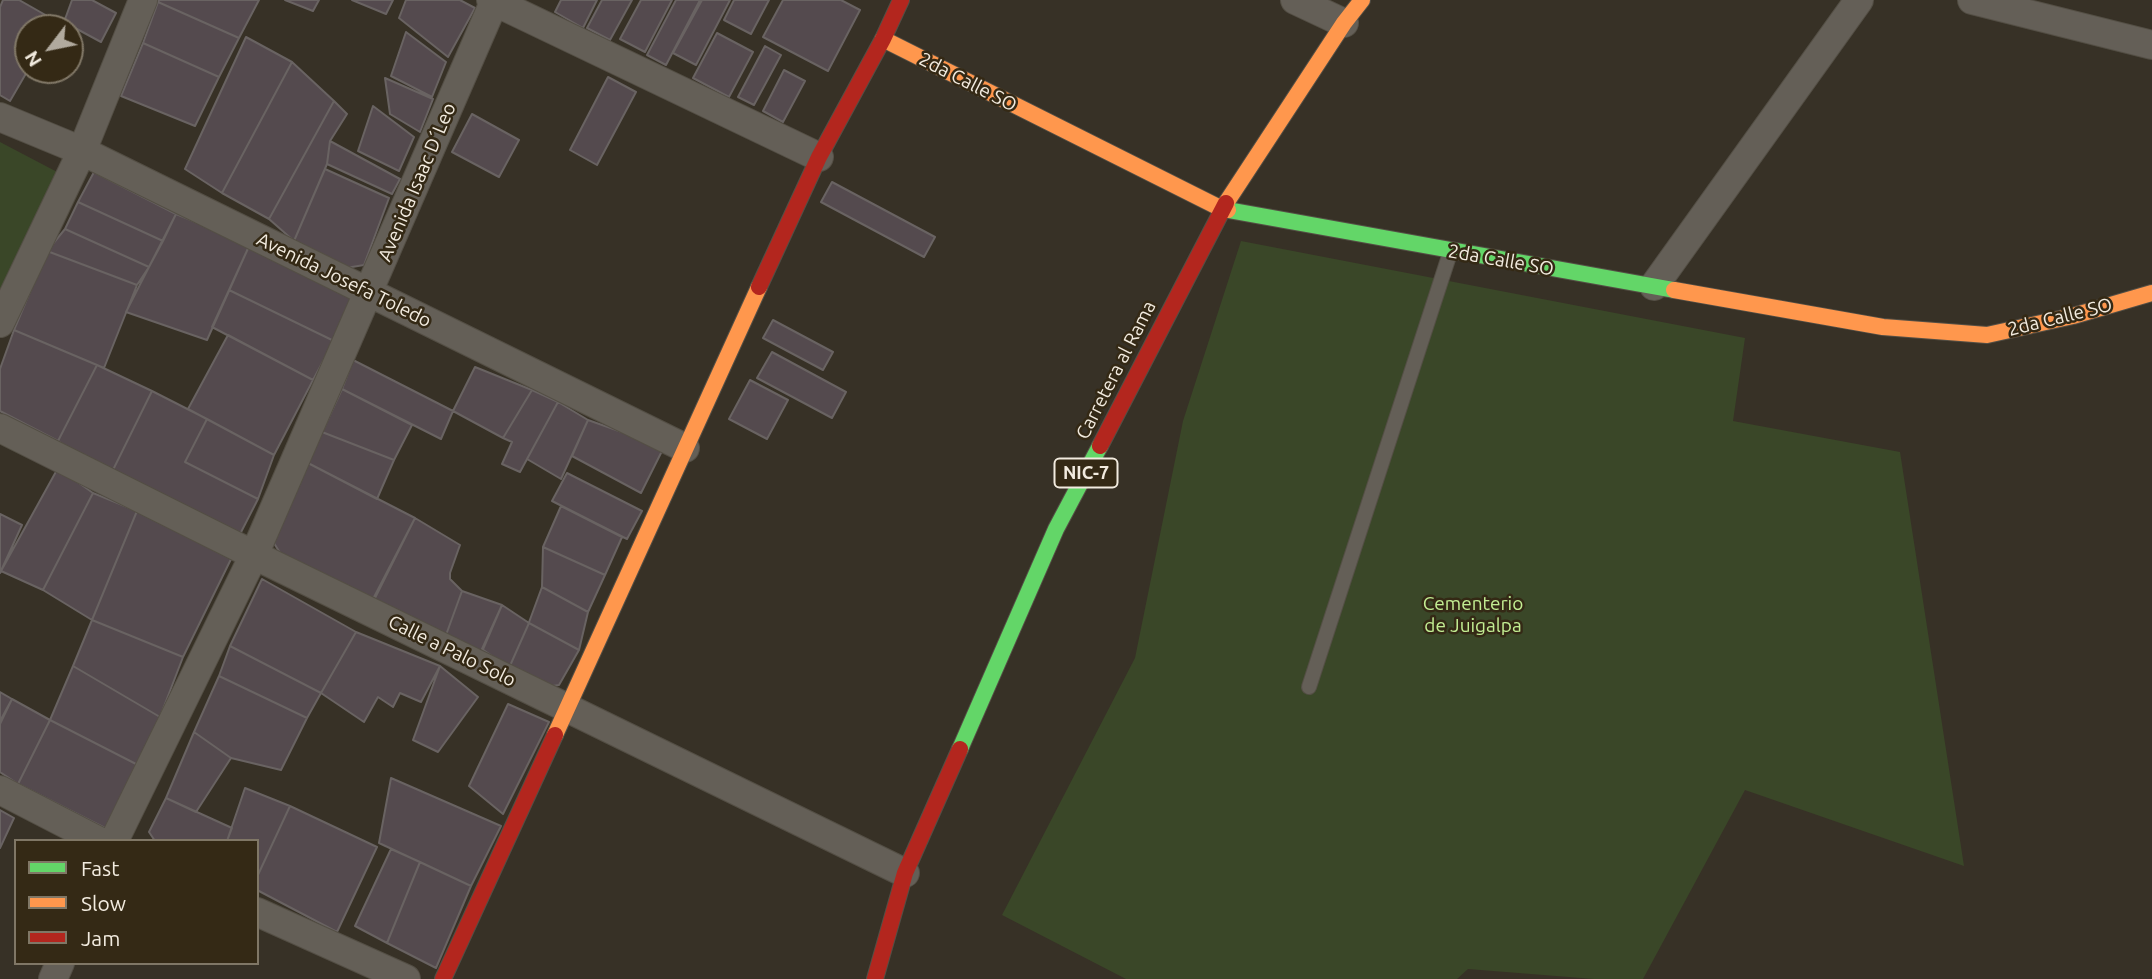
<!DOCTYPE html>
<meta charset="utf-8">
<style>
body{margin:0}
#map{position:relative;width:2152px;height:979px;overflow:hidden;background:#373126;font-family:Ubuntu,sans-serif}
canvas{display:block}
.legend{position:absolute;left:14px;top:839px;width:245px;height:126px;box-sizing:border-box;background:#342915;border:2px solid #807766;margin:0;padding:9px 12px;list-style:none;font-size:21px;color:#f2ebdf}
.legend li{display:flex;align-items:center;gap:14px;height:35px}
.legend b{width:35px;border:2px solid #807766}
.north{position:absolute;left:14px;top:14px;width:70px;height:70px;box-sizing:border-box;background:#342915;border:2px solid #807766;border-radius:50%;rotate:238deg;font-size:19px;font-weight:700;line-height:28px;text-align:center;color:#f2ebdf}
.north::after{content:'';display:block;margin:auto;width:24px;height:32px;background:#b1aa9e;clip-path:polygon(50% 0,100% 100%,50% 72%,0 100%)}
</style>
<div id="map">
<canvas width="2152" height="979"></canvas>
<ul class="legend">
<li><b style="height:9px;background:#63d668"></b>Fast</li>
<li><b style="height:9px;background:#ff974d"></b>Slow</li>
<li><b style="height:9px;background:#b3261e"></b>Jam</li>
</ul>
<div class="north">N</div>
</div>
<script>
const ctx = document.querySelector('canvas').getContext('2d');
ctx.lineJoin = 'round';
function paint(path, color) { ctx.fillStyle = color; ctx.fill(path, 'evenodd'); }
function stroke(path, color, width, dash) { ctx.strokeStyle = color; ctx.lineWidth = width; ctx.lineCap = dash ? 'butt' : 'round'; ctx.setLineDash(dash || []); ctx.stroke(path); }
function drawText(font, color, halo, rows, align = 'center') {
  ctx.font = font + ' Ubuntu,sans-serif'; ctx.lineWidth = 5; ctx.setLineDash([]); ctx.textBaseline = 'middle'; ctx.strokeStyle = halo; ctx.fillStyle = color; for (const [text, x, y, turn = 0] of rows) {
    ctx.save(); ctx.translate(x, y); ctx.rotate((+turn || 0) * Math.PI / 180); ctx.textAlign = isNaN(turn) ? turn : align; if (halo) ctx.strokeText(text, 0, 0); ctx.fillText(text, 0, 0); ctx.restore();
  }
}
paint(new Path2D(`
 M 0,142 L 61,174 L 0,297 Z
 M 1241,241 L 1745,338 L 1733,421 L 1900,452 L 1964,866 L 1745,790 L 1643,979 L 1594,979 L 1468,969 L 1457,979 L 1126,979 L 1002,915 L 1135,658 L 1183,421 Z`), '#3a4728');
const building = new Path2D(`
 M 3,0 L 19,0 L 56,21 L 52,28 L 28,28 L 28,70 L 10,101 L 0,95 L 0,7 Z
 M 72,0 L 92,0 L 116,13 L 101,42 L 64,22 Z
 M 159,0 L 259,0 L 239,38 L 158,2 Z
 M 285,0 L 319,0 L 313,11 Z
 M 352,0 L 393,0 L 386,14 Z
 M 406,0 L 460,0 L 475,8 L 448,57 L 399,18 Z
 M 561,0 L 597,0 L 583,28 L 555,12 Z
 M 602,0 L 632,0 L 610,40 L 587,28 Z
 M 641,0 L 672,0 L 645,52 L 620,39 Z
 M 676,0 L 700,0 L 666,65 L 647,55 Z
 M 702,0 L 730,0 L 696,65 L 673,53 Z
 M 734,0 L 769,0 L 751,34 L 724,20 Z
 M 783,0 L 841,0 L 860,10 L 828,71 L 763,37 Z
 M 158,2 L 239,38 L 219,77 L 143,43 Z
 M 406,32 L 446,62 L 432,97 L 391,76 Z
 M 717,33 L 753,52 L 729,97 L 693,78 Z
 M 246,37 L 292,62 L 222,193 L 185,169 Z
 M 143,43 L 219,77 L 195,126 L 121,96 Z
 M 765,46 L 781,55 L 754,105 L 738,97 Z
 M 292,62 L 334,101 L 269,219 L 222,193 Z
 M 784,70 L 805,81 L 783,122 L 763,111 Z
 M 608,77 L 636,92 L 597,165 L 570,150 Z
 M 385,78 L 433,99 L 420,132 L 390,114 Z
 M 334,101 L 347,114 L 330,141 L 327,164 L 294,241 L 269,219 Z
 M 373,106 L 414,137 L 399,171 L 358,151 Z
 M 472,114 L 519,140 L 499,177 L 452,152 Z
 M 330,141 L 400,179 L 392,194 L 327,164 Z
 M 325,169 L 389,198 L 364,265 L 346,268 L 294,241 Z
 M 94,172 L 176,214 L 163,241 L 78,202 Z
 M 832,182 L 935,237 L 924,257 L 821,202 Z
 M 78,202 L 163,241 L 149,267 L 65,229 Z
 M 176,214 L 250,244 L 207,340 L 126,312 Z
 M 65,229 L 149,267 L 137,285 L 47,251 Z
 M 250,244 L 354,296 L 334,341 L 229,290 Z
 M 47,251 L 137,285 L 104,368 L 14,330 Z
 M 229,290 L 334,341 L 313,380 L 212,327 Z
 M 773,320 L 833,352 L 823,370 L 763,338 Z
 M 14,330 L 97,365 L 58,441 L 0,411 L 0,369 Z
 M 228,335 L 313,380 L 274,455 L 188,409 Z
 M 772,352 L 846,392 L 832,418 L 757,378 Z
 M 353,360 L 453,411 L 441,439 L 342,389 Z
 M 97,365 L 152,391 L 110,476 L 58,441 Z
 M 475,367 L 532,390 L 503,438 L 453,411 Z
 M 750,380 L 788,400 L 767,439 L 729,419 Z
 M 342,389 L 412,425 L 394,460 L 322,432 Z
 M 532,390 L 558,402 L 520,472 L 502,464 L 512,442 L 503,438 Z
 M 152,391 L 207,419 L 185,462 L 258,499 L 237,540 L 110,476 Z
 M 558,402 L 588,420 L 561,479 L 527,459 Z
 M 207,419 L 274,455 L 258,499 L 185,462 Z
 M 588,420 L 664,447 L 641,493 L 572,456 Z
 M 322,432 L 394,460 L 377,499 L 308,463 Z
 M 308,463 L 415,518 L 372,601 L 282,556 L 272,540 Z
 M 58,468 L 93,493 L 43,590 L 1,571 Z
 M 567,473 L 642,511 L 627,539 L 552,501 Z
 M 93,493 L 137,511 L 92,620 L 43,590 Z
 M 561,506 L 622,537 L 605,575 L 543,547 Z
 M 137,511 L 234,553 L 183,657 L 92,620 Z
 M 0,514 L 22,525 L 0,573 Z
 M 415,518 L 460,545 L 450,573 L 450,579 L 462,591 L 446,635 L 374,600 Z
 M 543,547 L 605,575 L 588,612 L 542,587 Z
 M 262,579 L 356,632 L 321,693 L 230,646 Z
 M 542,587 L 588,612 L 579,650 L 529,623 L 528,625 Z
 M 462,591 L 502,605 L 481,654 L 446,635 Z
 M 502,605 L 529,623 L 509,668 L 482,649 Z
 M 92,620 L 183,657 L 160,717 L 73,666 Z
 M 529,623 L 579,650 L 559,685 L 546,687 L 509,668 Z
 M 356,632 L 440,666 L 421,702 L 400,693 L 393,707 L 378,697 L 364,722 L 321,693 Z
 M 230,646 L 321,693 L 307,718 L 219,676 Z
 M 73,666 L 160,717 L 138,765 L 50,720 Z
 M 440,666 L 478,697 L 438,752 L 413,740 Z
 M 219,676 L 307,718 L 281,770 L 231,758 L 194,732 Z
 M 0,692 L 12,699 L 0,721 Z
 M 12,699 L 50,720 L 18,784 L 0,772 L 0,724 Z
 M 508,704 L 549,722 L 503,814 L 469,786 Z
 M 50,720 L 138,765 L 107,829 L 18,784 Z
 M 194,732 L 231,758 L 196,812 L 166,798 Z
 M 391,778 L 501,826 L 471,886 L 379,843 Z
 M 245,788 L 290,806 L 257,877 L 257,841 L 227,841 Z
 M 166,798 L 232,828 L 227,841 L 155,841 L 149,832 Z
 M 290,806 L 377,847 L 337,932 L 257,890 L 257,877 Z
 M 0,810 L 14,818 L 0,848 Z
 M 391,849 L 420,862 L 387,943 L 355,926 Z
 M 420,862 L 471,886 L 436,968 L 387,943 Z`);
paint(building, '#544a4e');
stroke(building, '#696362', 2);
const lane = new Path2D(`
 M 1309,687 L 1450,253`);
const street = new Path2D(`
 M 491,0 L 819,157
 M 1295,0 L 1344,23
 M 1972,0 L 2152,45
 M 0,117 L 82,151 L 685,448
 M 1654,286 L 1859,0
 M 0,323 L 82,151 L 143,0
 M 0,428 L 254,555 L 905,873
 M 0,790 L 99,841
 M 114,841 L 254,555 L 495,0
 M 257,912 L 406,979
 M 53,979 L 60,963`);
const fast = new Path2D(`
 M 1228,210 L 1674,290
 M 960,749 L 1056,529 L 1100,446`);
const slow = new Path2D(`
 M 883,39 L 1222,209 L 1228,210
 M 1226,203 L 1344,23 L 1362,0
 M 1674,290 L 1883,327 L 1987,335 L 2073,316 L 2152,293
 M 555,735 L 759,287`);
const jam = new Path2D(`
 M 759,287 L 819,157 L 883,39 L 901,0
 M 1100,446 L 1226,203
 M 443,979 L 555,735
 M 875,979 L 905,873 L 960,749`);
stroke(lane, '#544f45', 16);
stroke(street, '#544f45', 30);
stroke(fast, '#544f45', 18);
stroke(slow, '#544f45', 18);
stroke(jam, '#544f45', 18);
stroke(lane, '#645f57', 14);
stroke(street, '#645f57', 28);
stroke(fast, '#63d668', 16);
stroke(slow, '#ff974d', 16);
stroke(jam, '#b3261e', 16);
for (const [x, y, w] of [
 [1086,473,63]
]) { const box = new Path2D(); box.roundRect(x - w / 2, y - 14.5, w, 29, 5); ctx.fillStyle = '#342915'; ctx.fill(box); stroke(box, '#f2ebdf', 2); }
drawText('bold 18px', '#f2ebdf', null, [
 ["NIC-7",1086,473]
]);
drawText('19px', '#f2ebdf', '#342915', [
 ["2da Calle SO",968,82,27],
 ["Avenida Isaac D´Leo",417,182,-67],
 ["2da Calle SO",1501,260,10],
 ["Avenida Josefa Toledo",344,280,26],
 ["2da Calle SO",2060,317,-14],
 ["Carretera al Rama",1116,370,-63],
 ["Calle a Palo Solo",452,651,26]
]);
drawText('19px', '#c3ee93', '#342915', [
 ["Cementerio",1473,604],
 ["de Juigalpa",1473,626]
]);
</script>
